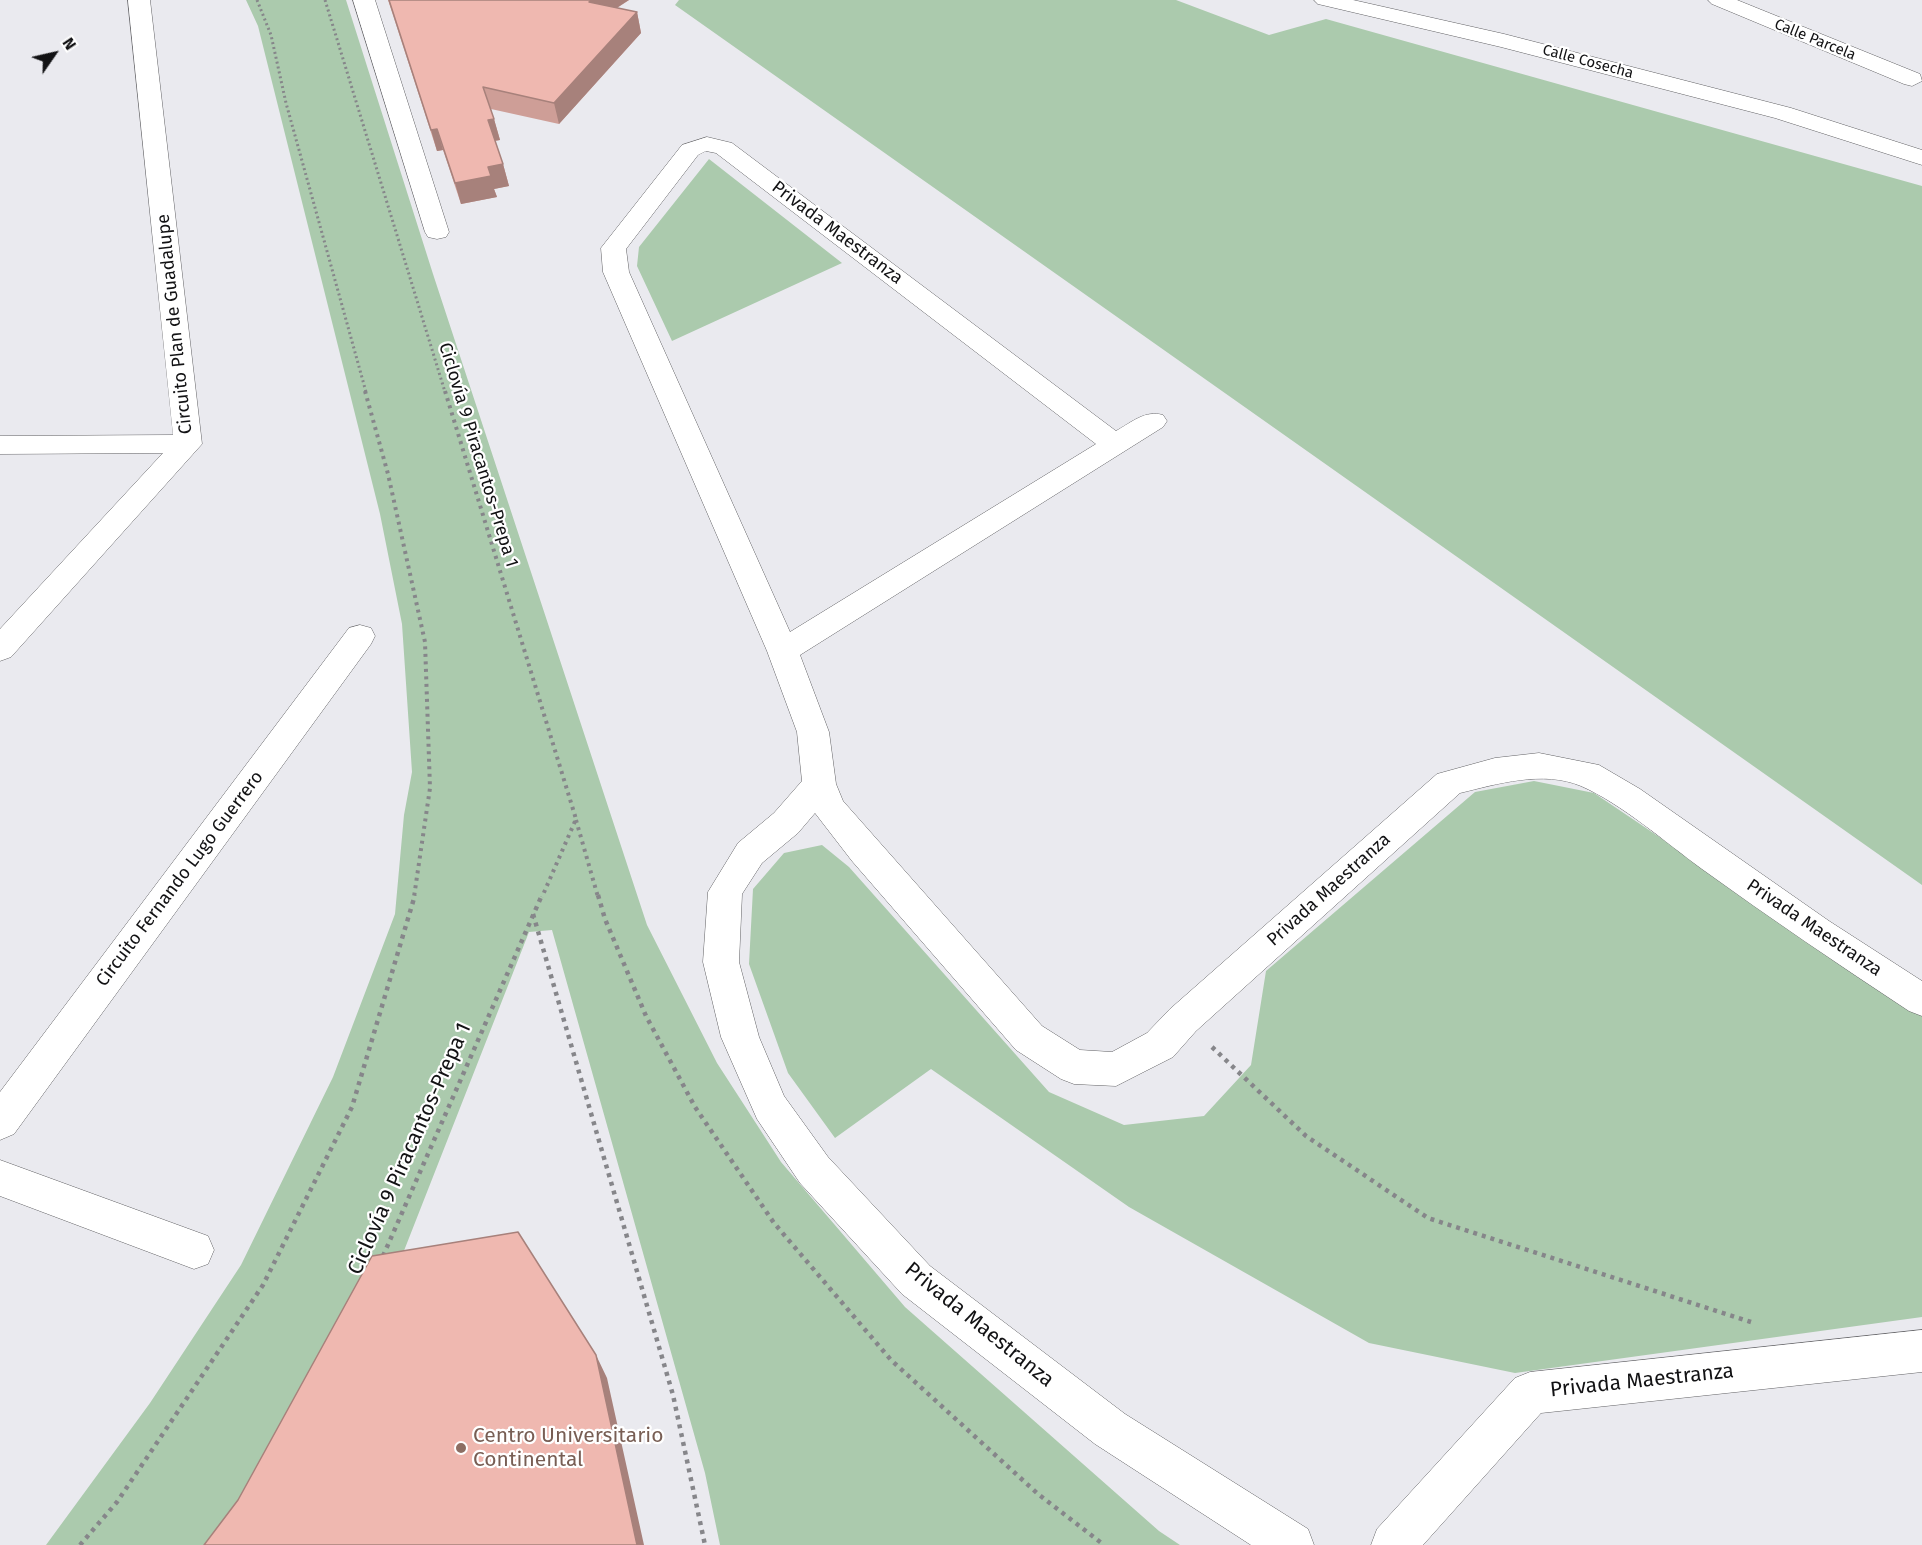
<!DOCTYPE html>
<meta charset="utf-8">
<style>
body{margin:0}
#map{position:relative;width:1922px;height:1545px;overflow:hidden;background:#eaeaef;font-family:"Fira Sans",sans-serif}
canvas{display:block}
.north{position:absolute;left:24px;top:24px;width:60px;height:60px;-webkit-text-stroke:4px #fff;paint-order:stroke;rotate:56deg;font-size:16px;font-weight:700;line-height:24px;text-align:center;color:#121214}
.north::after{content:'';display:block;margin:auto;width:21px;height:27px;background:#121214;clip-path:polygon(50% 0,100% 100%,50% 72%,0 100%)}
</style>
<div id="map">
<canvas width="1922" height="1545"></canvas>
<div class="north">N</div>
</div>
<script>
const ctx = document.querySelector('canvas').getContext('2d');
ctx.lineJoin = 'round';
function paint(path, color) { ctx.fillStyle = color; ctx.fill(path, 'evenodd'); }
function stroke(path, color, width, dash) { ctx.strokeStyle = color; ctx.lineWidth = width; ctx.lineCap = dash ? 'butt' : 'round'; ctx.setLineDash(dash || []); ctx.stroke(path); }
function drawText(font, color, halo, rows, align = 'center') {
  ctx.font = font + ' "Fira Sans",sans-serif'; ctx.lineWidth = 4.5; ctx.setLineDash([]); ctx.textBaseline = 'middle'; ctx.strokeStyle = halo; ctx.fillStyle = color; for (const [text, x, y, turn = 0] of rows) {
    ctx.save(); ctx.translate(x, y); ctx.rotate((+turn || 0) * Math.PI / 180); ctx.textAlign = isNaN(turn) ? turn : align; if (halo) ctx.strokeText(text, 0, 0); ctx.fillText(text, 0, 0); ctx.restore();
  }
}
paint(new Path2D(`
 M 246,0 L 346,0 L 433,274 L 647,925 L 717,1063 L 781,1162 L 905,1307 L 1159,1531 L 1180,1545 L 720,1545 L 705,1473 L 552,930 L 529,932 L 398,1266 L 231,1545 L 46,1545 L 150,1403 L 241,1265 L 333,1077 L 395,914 L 404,815 L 412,772 L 402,624 L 380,514 L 258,26 Z
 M 679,0 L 1176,0 L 1269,35 L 1326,19 L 1922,186 L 1922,885 L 675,5 Z
 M 709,159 L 842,263 L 672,341 L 637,266 L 639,247 Z
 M 1534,781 L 1594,793 L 1922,1014 L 1922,1317 L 1515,1373 L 1369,1343 L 1129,1207 L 931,1069 L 835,1138 L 788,1073 L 749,964 L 753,889 L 784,853 L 822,845 L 849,867 L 1049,1092 L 1124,1125 L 1204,1116 L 1251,1065 L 1266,971 L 1475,792 Z`), '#abcaad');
const street = new Path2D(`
 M 128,0 L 150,0 L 202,444 L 11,657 L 0,661 L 0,629 L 163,453 L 0,454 L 0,436 L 173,435 Z
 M 353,0 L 375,0 L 449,232 L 446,237 L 437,239 L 428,237 L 425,232 Z
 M 1314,0 L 1353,0 L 1504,34 L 1791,108 L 1922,150 L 1922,165 L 1775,118 L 1501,47 L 1318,4 Z
 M 1708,0 L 1737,0 L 1920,74 L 1922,81 L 1912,86 L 1904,84 L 1712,4 Z
 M 707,137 L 732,143 L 1116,431 C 1132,422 1145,410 1163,415 L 1167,421 L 1163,427 L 800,655 L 829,732 L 836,784 L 843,801 L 1042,1026 L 1080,1050 L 1112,1052 L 1147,1033 L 1170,1009 L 1437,774 L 1495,758 L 1539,753 L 1599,765 L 1640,789 L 1829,921 L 1922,981 L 1922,1016 L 1909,1011 C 1839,965 1770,918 1702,869 C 1665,842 1622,804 1581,786 C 1543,770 1497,784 1460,793 L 1196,1031 L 1173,1057 L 1116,1086 L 1074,1084 L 1061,1079 L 1016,1050 L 852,861 L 815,813 L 798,833 L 762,863 L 742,894 L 739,962 L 759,1037 L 784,1096 L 828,1157 L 930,1266 L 1125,1414 L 1308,1529 L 1314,1545 L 1251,1545 L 1095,1444 L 902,1294 L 800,1183 L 757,1119 L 721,1037 L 703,962 L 708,892 L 738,843 L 774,813 L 802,781 L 797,732 L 767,651 L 603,272 L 601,248 L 682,145 ZM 706,151 L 716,153 L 1096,444 L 790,632 L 629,272 L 626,249 L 698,155 Z
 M 360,625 L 371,628 L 375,636 L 371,644 L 14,1134 L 0,1140 L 0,1092 L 349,628 Z
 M 0,1160 L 208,1236 L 214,1250 L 208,1264 L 194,1269 L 0,1196 Z
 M 1922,1330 L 1922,1372 L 1541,1413 L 1423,1545 L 1371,1545 L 1377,1529 L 1515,1378 L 1530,1372 Z`);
stroke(street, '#626265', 1);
stroke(new Path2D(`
 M 257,0 L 271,35 L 286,103 L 366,392
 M 325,0 L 445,392`), '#86868a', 3, [2, 3]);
stroke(new Path2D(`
 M 365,391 L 388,474 L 425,642 L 430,788 L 414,897
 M 445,391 L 576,819 L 542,897
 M 576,820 L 598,897`), '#86868a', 4, [3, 4.5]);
stroke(new Path2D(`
 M 598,895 L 605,919 L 646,1016 L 695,1107 L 774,1223 L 891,1360 L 1038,1494 L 1104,1545
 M 533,914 L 673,1395 L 705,1545
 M 1212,1047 L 1306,1136 L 1428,1218 L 1751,1322
 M 383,1256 L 542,895
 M 80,1545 L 117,1502 L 263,1285 L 352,1107 L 415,895`), '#86868a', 4.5, [4, 5]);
paint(street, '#fff');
paint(new Path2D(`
 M 388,0 L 629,0 L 617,8 L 637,12 L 641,33 L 559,124 L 491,109 L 500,140 L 495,141 L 503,164 L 509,186 L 494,189 L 497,197 L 461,204 L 443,150 L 437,151 Z`), '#ce9e97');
paint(new Path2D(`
 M 593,0 L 629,0 L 593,23 L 589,2 Z
 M 637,12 L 641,33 L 559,124 L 554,103 Z
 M 494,119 L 500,140 L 493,141 L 488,120 Z
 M 437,129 L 443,150 L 437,151 L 431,130 Z
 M 503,164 L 509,186 L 494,189 L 497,197 L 461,204 L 455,183 L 488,167 Z
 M 596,1355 L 607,1378 L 644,1545 L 637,1545 Z`), '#a7817b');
const building = new Path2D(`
 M 389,0 L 593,0 L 589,2 L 637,12 L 554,103 L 483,87 L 494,119 L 488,120 L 503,164 L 488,167 L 491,176 L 455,183 L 437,129 L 431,130 Z
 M 518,1232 L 596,1355 L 637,1545 L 204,1545 L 238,1500 L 372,1256 Z`);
paint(building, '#efb8b0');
stroke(building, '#a7817b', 1.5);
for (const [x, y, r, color] of [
 [461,1448,6,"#8d6e63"]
]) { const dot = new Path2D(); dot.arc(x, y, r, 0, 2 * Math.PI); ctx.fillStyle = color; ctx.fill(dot); stroke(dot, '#fff', 2); }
drawText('15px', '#121214', '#fff', [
 ["Calle Parcela",1815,40,22],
 ["Calle Cosecha",1588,62,15]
]);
drawText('18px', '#121214', '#fff', [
 ["Privada Maestranza",837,233,37],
 ["Circuito Plan de Guadalupe",175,324,-96],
 ["Ciclovía 9 Piracantos-Prepa 1",478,455,73],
 ["Circuito Fernando Lugo Guerrero",180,879,-53],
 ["Privada Maestranza",1329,890,-42],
 ["Privada Maestranza",1814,928,34]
]);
drawText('21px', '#121214', '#fff', [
 ["Ciclovía 9 Piracantos-Prepa 1",410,1149,-66],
 ["Privada Maestranza",979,1325,39],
 ["Privada Maestranza",1642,1381,-6]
]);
drawText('21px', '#785e54', '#fff', [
 ["Centro Universitario",473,1436],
 ["Continental",473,1460]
], 'left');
</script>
